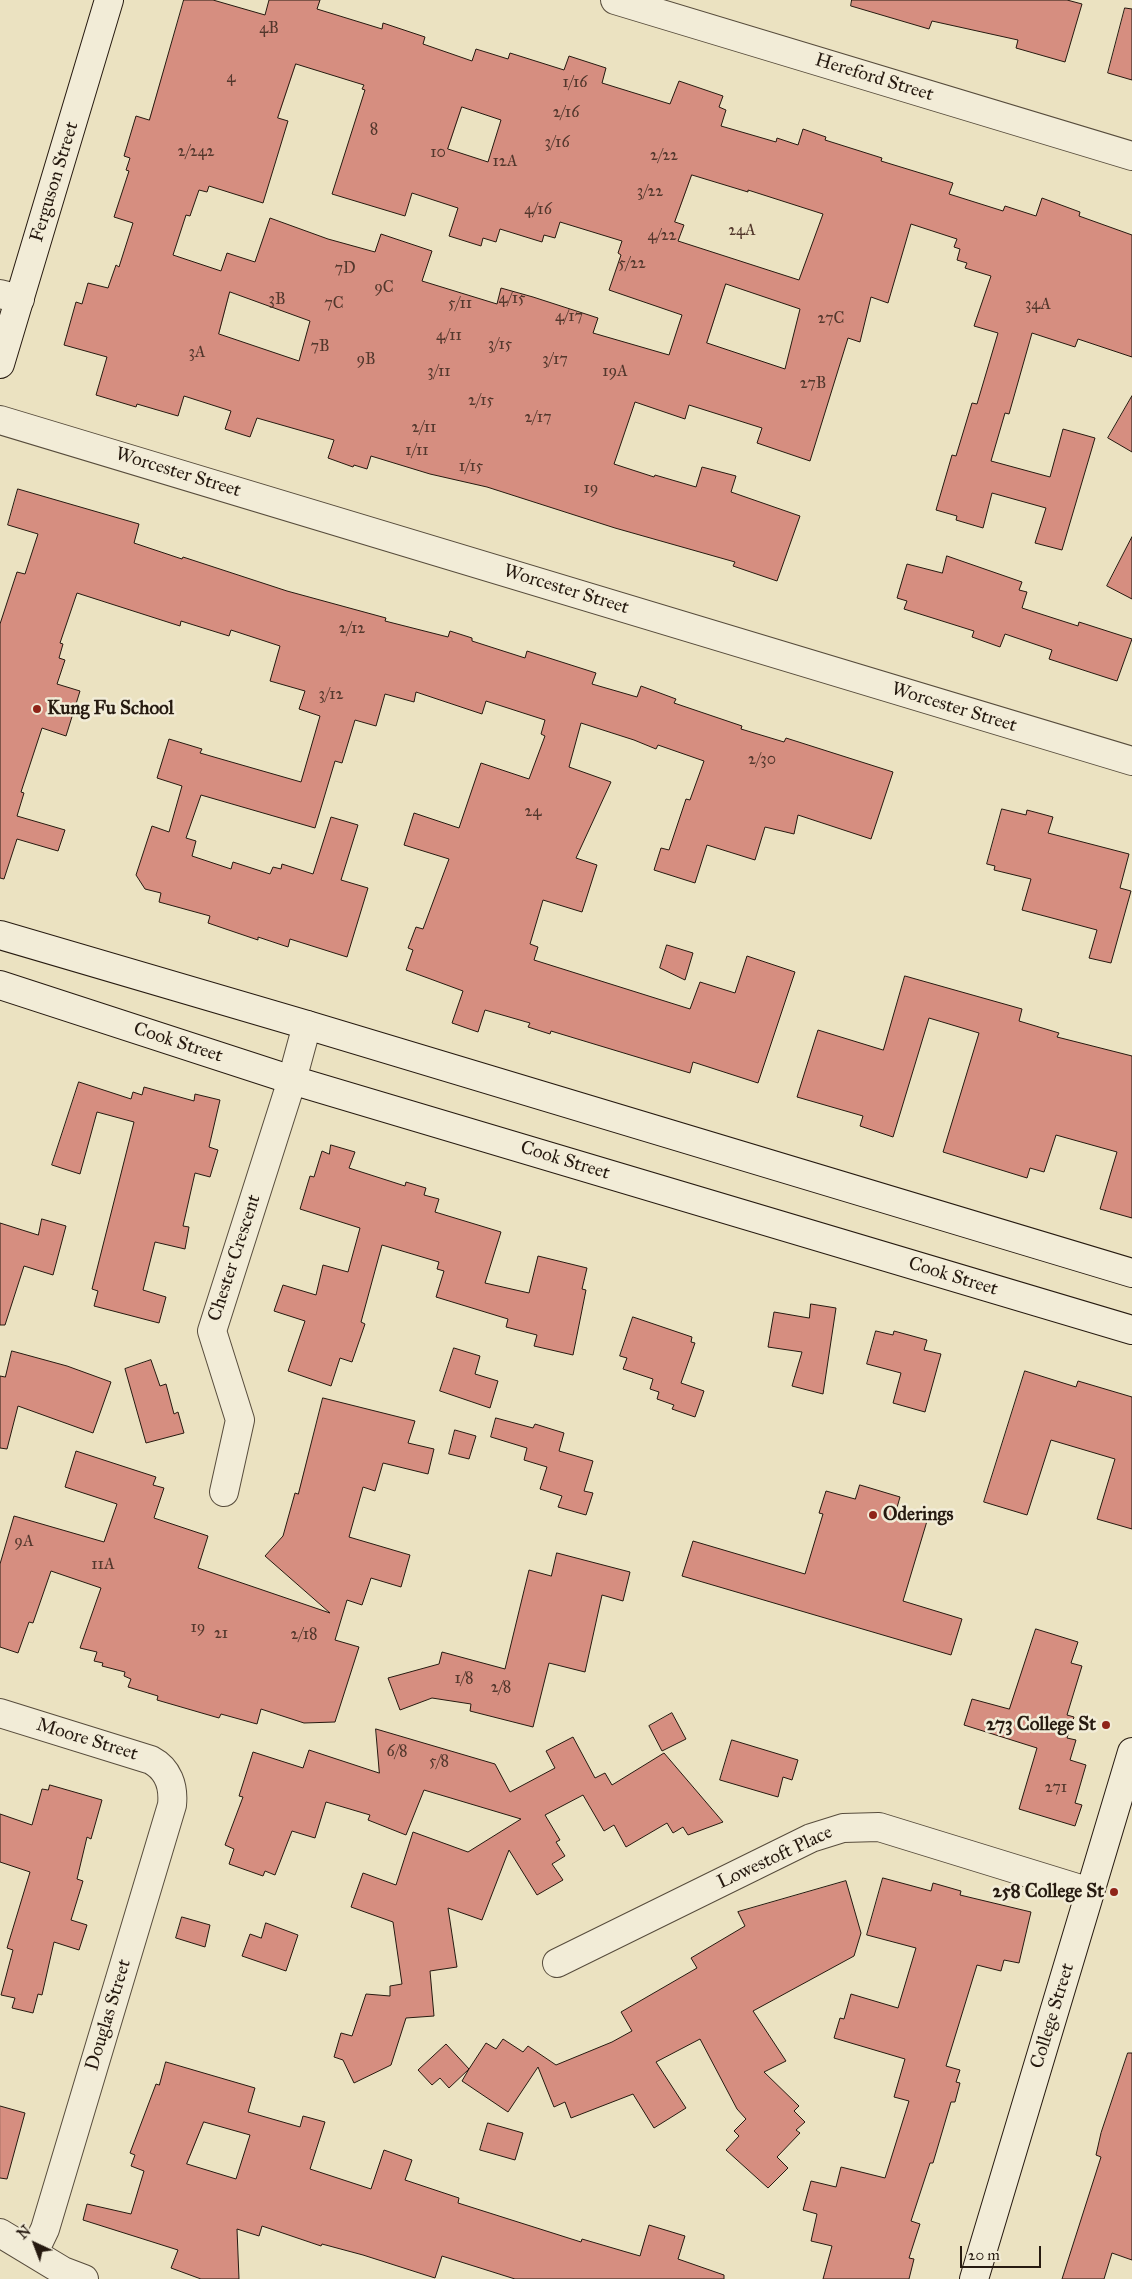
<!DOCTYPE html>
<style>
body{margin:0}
#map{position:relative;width:1132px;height:2279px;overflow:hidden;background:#ebe2c1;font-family:"IM FELL Great Primer",serif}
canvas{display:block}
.north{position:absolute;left:10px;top:2219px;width:50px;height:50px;-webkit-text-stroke:4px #f2ecd7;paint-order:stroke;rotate:317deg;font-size:14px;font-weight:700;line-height:20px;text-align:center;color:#261a10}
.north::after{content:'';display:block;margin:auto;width:18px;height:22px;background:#261a10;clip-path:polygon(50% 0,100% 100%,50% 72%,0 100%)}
.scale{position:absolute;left:960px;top:2246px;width:81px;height:22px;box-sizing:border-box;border:2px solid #261a10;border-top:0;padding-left:6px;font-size:15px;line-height:18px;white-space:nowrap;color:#261a10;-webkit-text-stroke:4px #f2ecd7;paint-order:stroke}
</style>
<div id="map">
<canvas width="1132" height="2279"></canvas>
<div class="north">N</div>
<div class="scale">20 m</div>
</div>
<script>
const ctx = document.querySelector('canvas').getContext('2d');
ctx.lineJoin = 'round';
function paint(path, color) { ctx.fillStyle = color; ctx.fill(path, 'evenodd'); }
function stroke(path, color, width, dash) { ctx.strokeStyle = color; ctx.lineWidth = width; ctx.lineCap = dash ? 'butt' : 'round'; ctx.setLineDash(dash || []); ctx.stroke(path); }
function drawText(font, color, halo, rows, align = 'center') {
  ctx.font = font + ' "IM FELL Great Primer",serif'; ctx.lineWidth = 5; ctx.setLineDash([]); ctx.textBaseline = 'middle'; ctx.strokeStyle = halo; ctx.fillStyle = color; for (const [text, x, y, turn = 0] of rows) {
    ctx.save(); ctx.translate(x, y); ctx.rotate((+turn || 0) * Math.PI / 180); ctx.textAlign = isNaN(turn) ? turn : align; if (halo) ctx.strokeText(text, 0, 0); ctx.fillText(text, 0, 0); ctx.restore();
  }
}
const building = new Path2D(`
 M 184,0 L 213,0 L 265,15 L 269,0 L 320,0 L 317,9 L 382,29 L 383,23 L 425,37 L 423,44 L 472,61 L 476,49 L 508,59 L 510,53 L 564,70 L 569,56 L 606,68 L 602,83 L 670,104 L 679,81 L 723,96 L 719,107 L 726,110 L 721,126 L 776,142 L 777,138 L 798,145 L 803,129 L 826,137 L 825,140 L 882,158 L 881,161 L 953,183 L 949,194 L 1003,211 L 1005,206 L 1036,216 L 1042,198 L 1080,212 L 1079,216 L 1132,235 L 1132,357 L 1078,339 L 1075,347 L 1032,333 L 1009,414 L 1005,413 L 991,461 L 1050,477 L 1063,429 L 1095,438 L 1062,550 L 1035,543 L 1046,508 L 992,493 L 983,528 L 956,520 L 957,516 L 936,510 L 952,455 L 956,456 L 972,403 L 977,404 L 998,333 L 974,326 L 991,276 L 965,268 L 967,263 L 957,260 L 960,249 L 954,247 L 957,239 L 911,224 L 888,303 L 871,297 L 860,342 L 848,338 L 810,461 L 757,443 L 762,428 L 689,405 L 685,419 L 635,402 L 632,411 L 614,464 L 654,477 L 655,475 L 696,487 L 702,467 L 736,476 L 731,492 L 800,516 L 777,581 L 733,566 L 735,562 L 615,528 L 487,487 L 430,474 L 371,456 L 367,469 L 354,465 L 353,467 L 328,458 L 334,440 L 257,418 L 250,437 L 225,429 L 231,411 L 184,396 L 178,416 L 137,404 L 136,407 L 96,395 L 107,357 L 64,345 L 76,302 L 82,304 L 88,283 L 108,288 L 116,265 L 119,267 L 133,223 L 114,217 L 129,171 L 126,170 L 130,158 L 124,156 L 136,116 L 149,120 ZM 296,64 L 364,85 L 362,89 L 365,90 L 332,194 L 405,216 L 412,193 L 458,208 L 449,236 L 481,246 L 483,238 L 496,242 L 500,229 L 542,242 L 544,235 L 555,238 L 560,222 L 622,241 L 618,253 L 621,255 L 609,290 L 682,315 L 669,355 L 593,333 L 598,318 L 533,297 L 501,288 L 497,304 L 422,281 L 432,251 L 381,234 L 375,252 L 328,239 L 270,218 L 255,262 L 227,253 L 221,271 L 173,255 L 186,215 L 190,216 L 199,190 L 207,192 L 209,186 L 263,203 L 288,121 L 278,118 ZM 462,107 L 501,120 L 488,162 L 448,149 ZM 692,175 L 748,192 L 748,190 L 823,214 L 799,280 L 678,241 L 684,225 L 675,222 ZM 726,284 L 800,309 L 785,369 L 707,343 ZM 230,292 L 310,321 L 299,361 L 219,334 Z
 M 852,0 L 1067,0 L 1082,4 L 1065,62 L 1016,48 L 1018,40 L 932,21 L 929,29 L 851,6 Z
 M 1125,8 L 1132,9 L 1132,80 L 1108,73 Z
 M 1132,396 L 1132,452 L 1108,438 Z
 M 18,489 L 139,524 L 134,543 L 182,559 L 183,557 L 287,591 L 386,618 L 385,621 L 448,637 L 450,631 L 472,638 L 472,641 L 525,658 L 527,651 L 596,673 L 592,684 L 637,697 L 641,686 L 676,699 L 674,703 L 742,726 L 741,729 L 784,742 L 786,738 L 893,772 L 871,839 L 798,815 L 794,834 L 765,827 L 755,860 L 707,845 L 695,883 L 654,870 L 661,848 L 669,850 L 686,799 L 690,800 L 704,761 L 658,745 L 656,749 L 634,740 L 581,723 L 569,767 L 611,782 L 576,858 L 597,865 L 582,912 L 543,900 L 530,944 L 538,947 L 534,960 L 690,1009 L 700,982 L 735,993 L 747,956 L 795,972 L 758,1083 L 693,1062 L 690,1073 L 551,1031 L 550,1034 L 528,1027 L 530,1023 L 485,1010 L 478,1032 L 452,1023 L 463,991 L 406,970 L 413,950 L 408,948 L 416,927 L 423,929 L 449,859 L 404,845 L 414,813 L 459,828 L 481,763 L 529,779 L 545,736 L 541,734 L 545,720 L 486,701 L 482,714 L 416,692 L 414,702 L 385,694 L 376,726 L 355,720 L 342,763 L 335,761 L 315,828 L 201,795 L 186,838 L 196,841 L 192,856 L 231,869 L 233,862 L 270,874 L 273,867 L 281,869 L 282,864 L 313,874 L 331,817 L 358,825 L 341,880 L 368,888 L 347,957 L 290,939 L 288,947 L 258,937 L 258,940 L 208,923 L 210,916 L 159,902 L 161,893 L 145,889 L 136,875 L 152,826 L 169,832 L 182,786 L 157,778 L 169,739 L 202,749 L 200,753 L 301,782 L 320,716 L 299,709 L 305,691 L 270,681 L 280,646 L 231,630 L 229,636 L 181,621 L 180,626 L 77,593 L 60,643 L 63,644 L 59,658 L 65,660 L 57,684 L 80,691 L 66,736 L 42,728 L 21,792 L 24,793 L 17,816 L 65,830 L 58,851 L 17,839 L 4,879 L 0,878 L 0,624 L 17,572 L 25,574 L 38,534 L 8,525 Z
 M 1132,537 L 1132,599 L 1107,586 Z
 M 947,556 L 1022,582 L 1019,590 L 1027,592 L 1022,608 L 1078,626 L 1079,622 L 1132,639 L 1117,681 L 1049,659 L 1052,650 L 1005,634 L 1000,647 L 972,637 L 974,631 L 904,609 L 907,601 L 897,598 L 907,564 L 942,573 Z
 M 1002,809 L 1026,815 L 1027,810 L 1053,817 L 1048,833 L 1129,854 L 1120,888 L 1131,891 L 1111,963 L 1089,958 L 1097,930 L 1022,910 L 1031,879 L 994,870 L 995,866 L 987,864 Z
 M 667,945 L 693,953 L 685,980 L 660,968 Z
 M 905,976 L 1022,1009 L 1019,1021 L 1059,1033 L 1057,1037 L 1132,1056 L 1132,1218 L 1100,1209 L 1117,1152 L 1056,1135 L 1044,1172 L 1030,1168 L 1027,1178 L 943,1152 L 979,1033 L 929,1018 L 893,1137 L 860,1126 L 863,1116 L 797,1097 L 818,1030 L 883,1050 Z
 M 79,1082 L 131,1099 L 133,1092 L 142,1095 L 144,1087 L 194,1101 L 195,1094 L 220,1100 L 209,1147 L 218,1150 L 210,1177 L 195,1173 L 183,1226 L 189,1227 L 185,1249 L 155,1242 L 143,1290 L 166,1297 L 159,1323 L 94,1306 L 98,1291 L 92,1289 L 134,1122 L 97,1112 L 80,1174 L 52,1165 Z
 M 331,1145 L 355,1152 L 349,1168 L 405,1186 L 406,1182 L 426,1188 L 424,1195 L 439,1199 L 435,1212 L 501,1232 L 485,1283 L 529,1293 L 538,1256 L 587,1268 L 582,1289 L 586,1290 L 573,1355 L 534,1346 L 537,1335 L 506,1327 L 508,1319 L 436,1297 L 444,1271 L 437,1269 L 439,1262 L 382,1245 L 361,1322 L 365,1324 L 352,1362 L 340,1358 L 331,1386 L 288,1371 L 305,1321 L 274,1311 L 283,1285 L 316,1295 L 323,1265 L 348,1272 L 360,1228 L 300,1209 L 310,1176 L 314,1177 L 322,1151 L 329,1154 Z
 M 42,1219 L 66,1226 L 53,1275 L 24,1266 L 5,1325 L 0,1325 L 0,1223 L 38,1235 Z
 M 811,1304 L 836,1308 L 823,1394 L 792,1386 L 802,1352 L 768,1347 L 774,1312 L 809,1318 Z
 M 633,1317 L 692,1337 L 691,1342 L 695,1343 L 681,1383 L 704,1391 L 695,1417 L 672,1409 L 674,1405 L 657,1399 L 659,1392 L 650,1389 L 653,1379 L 623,1369 L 627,1358 L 620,1356 Z
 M 876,1331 L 893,1335 L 894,1331 L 927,1340 L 924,1350 L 941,1354 L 925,1412 L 893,1403 L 901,1373 L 867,1364 Z
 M 454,1348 L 480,1356 L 475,1374 L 498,1381 L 490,1408 L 440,1391 Z
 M 12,1351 L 67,1366 L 111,1382 L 93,1433 L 18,1406 L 7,1449 L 0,1448 L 0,1376 L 5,1377 Z
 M 151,1360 L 160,1386 L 166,1384 L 174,1414 L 178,1412 L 184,1433 L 146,1443 L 125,1369 Z
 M 1025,1371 L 1076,1387 L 1078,1381 L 1132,1397 L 1132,1529 L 1097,1519 L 1115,1459 L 1051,1440 L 1027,1515 L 984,1502 Z
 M 323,1398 L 415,1421 L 408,1443 L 434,1449 L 428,1474 L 383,1463 L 375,1491 L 363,1487 L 349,1537 L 410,1555 L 401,1587 L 371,1578 L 362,1605 L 347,1600 L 335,1640 L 359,1647 L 335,1722 L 304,1723 L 261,1709 L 257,1724 L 221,1714 L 219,1718 L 157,1700 L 158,1696 L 128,1687 L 131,1679 L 124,1676 L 125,1672 L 102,1666 L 103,1663 L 94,1661 L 97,1652 L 80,1648 L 101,1588 L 51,1571 L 33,1623 L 29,1622 L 18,1653 L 0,1647 L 0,1564 L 14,1516 L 104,1542 L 117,1504 L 65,1487 L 76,1451 L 156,1477 L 153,1485 L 164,1488 L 154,1518 L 208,1536 L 198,1568 L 330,1613 L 265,1556 L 283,1536 L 295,1493 L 298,1494 Z
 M 496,1418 L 533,1428 L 535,1424 L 564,1433 L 559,1451 L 593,1461 L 584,1491 L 593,1493 L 586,1515 L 558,1507 L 562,1496 L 540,1489 L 547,1467 L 524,1460 L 527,1448 L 491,1437 Z
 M 455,1430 L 476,1436 L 469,1459 L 449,1454 Z
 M 860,1485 L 900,1497 L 896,1511 L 927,1521 L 903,1601 L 962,1619 L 951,1655 L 682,1576 L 693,1541 L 805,1574 L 823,1514 L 819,1513 L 826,1491 L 855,1499 Z
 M 557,1553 L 630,1572 L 623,1601 L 602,1595 L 585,1672 L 549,1663 L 533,1727 L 470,1711 L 471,1704 L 432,1698 L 400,1710 L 388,1678 L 439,1664 L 442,1652 L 505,1669 L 529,1570 L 551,1576 Z
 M 1036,1629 L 1078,1642 L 1071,1663 L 1082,1666 L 1067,1715 L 1074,1717 L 1067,1738 L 1076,1740 L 1070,1760 L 1086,1765 L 1075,1803 L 1082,1805 L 1075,1826 L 1019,1809 L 1037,1748 L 964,1725 L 972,1699 L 1009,1709 Z
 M 672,1713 L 686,1739 L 662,1751 L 649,1726 Z
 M 376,1729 L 495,1764 L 510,1792 L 555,1768 L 546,1751 L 573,1737 L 595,1778 L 605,1773 L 612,1785 L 664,1753 L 723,1822 L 688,1835 L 683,1827 L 673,1833 L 667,1823 L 626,1847 L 614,1825 L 604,1831 L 583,1795 L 545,1815 L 560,1840 L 556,1842 L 565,1856 L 552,1864 L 563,1880 L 537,1895 L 509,1850 L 482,1920 L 448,1908 L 457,1967 L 430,1971 L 434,2016 L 406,2018 L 391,2065 L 354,2083 L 343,2060 L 334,2057 L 341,2033 L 352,2036 L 366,1994 L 390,1996 L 390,1986 L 402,1984 L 393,1922 L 351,1907 L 363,1873 L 396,1885 L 413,1832 L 468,1852 L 521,1819 L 424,1790 L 406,1835 L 368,1820 L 370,1815 L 326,1802 L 315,1838 L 292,1831 L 275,1875 L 265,1871 L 263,1876 L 229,1864 L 234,1849 L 225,1845 L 243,1797 L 239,1796 L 253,1752 L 303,1768 L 309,1750 L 379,1773 Z
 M 732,1740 L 798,1760 L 792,1780 L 783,1777 L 778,1797 L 720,1780 Z
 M 50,1785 L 102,1800 L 91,1839 L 87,1837 L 77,1879 L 83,1881 L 71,1920 L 87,1925 L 79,1950 L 54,1942 L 42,1995 L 38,1994 L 33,2013 L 12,2008 L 15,1998 L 1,1995 L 13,1950 L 7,1948 L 30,1872 L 0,1862 L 0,1814 L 32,1825 L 42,1789 L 48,1790 Z
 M 883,1878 L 931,1891 L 933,1883 L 961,1891 L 960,1895 L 1031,1912 L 1019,1963 L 1004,1960 L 1001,1971 L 977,1965 L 946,2066 L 960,2070 L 956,2082 L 960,2083 L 955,2102 L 951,2102 L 933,2163 L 930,2163 L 911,2221 L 920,2224 L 909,2258 L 914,2259 L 909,2279 L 823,2279 L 832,2246 L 811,2241 L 817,2214 L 803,2210 L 811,2181 L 836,2187 L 841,2167 L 885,2178 L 909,2101 L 894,2097 L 905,2059 L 834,2038 L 840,2018 L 844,2019 L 851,1994 L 898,2008 L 916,1948 L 867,1935 Z
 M 846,1881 L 861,1933 L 854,1956 L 753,2011 L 786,2061 L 764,2072 L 799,2106 L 794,2111 L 805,2122 L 796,2130 L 800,2133 L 777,2157 L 788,2168 L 768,2188 L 726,2150 L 739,2136 L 734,2131 L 746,2119 L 737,2109 L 700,2039 L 656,2062 L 686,2108 L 654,2128 L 633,2094 L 571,2118 L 565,2102 L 554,2107 L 538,2067 L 508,2112 L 462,2081 L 469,2069 L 449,2088 L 440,2078 L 432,2085 L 418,2070 L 446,2044 L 469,2069 L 486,2043 L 496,2049 L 503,2039 L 523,2052 L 528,2046 L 556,2065 L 612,2042 L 632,2031 L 621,2012 L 697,1968 L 691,1958 L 745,1926 L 738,1912 Z
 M 182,1917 L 210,1925 L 205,1947 L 176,1938 Z
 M 266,1923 L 298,1935 L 286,1971 L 242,1956 L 250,1934 L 261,1938 Z
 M 1128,2053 L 1132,2053 L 1132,2260 L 1112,2253 L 1104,2279 L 1062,2279 L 1101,2157 L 1096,2155 L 1101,2133 Z
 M 166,2062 L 255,2088 L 248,2112 L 300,2127 L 303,2116 L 325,2122 L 310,2169 L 371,2189 L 384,2150 L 412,2160 L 405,2180 L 459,2198 L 458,2203 L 581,2242 L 582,2239 L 640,2256 L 649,2225 L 685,2236 L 678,2259 L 724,2275 L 724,2279 L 515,2279 L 442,2256 L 435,2278 L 363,2255 L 322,2244 L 321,2246 L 262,2226 L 259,2236 L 237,2229 L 239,2279 L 201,2279 L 171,2268 L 178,2250 L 83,2220 L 87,2204 L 131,2214 L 144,2171 L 131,2166 L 135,2155 L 130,2153 L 156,2084 L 159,2085 ZM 204,2122 L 250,2135 L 236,2179 L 187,2164 Z
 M 0,2106 L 25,2113 L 7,2179 L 0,2178 Z
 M 488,2123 L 523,2133 L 515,2160 L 480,2150 Z`);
paint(building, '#d68e80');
stroke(building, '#261a10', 1);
const street = new Path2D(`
 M 615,0 L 1132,156
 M 0,294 L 20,299
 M 0,420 L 1132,761
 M 224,1492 L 240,1420 L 212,1331 L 292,1080 L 307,1025
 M 0,1713 L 151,1760 C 168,1769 174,1786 172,1805 L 45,2229 L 34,2252
 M 557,1963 L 811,1838 L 843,1828 L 879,1827 L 1090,1892
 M 0,2233 L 63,2271 L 84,2279`);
const secondary = new Path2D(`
 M 0,364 L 109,0
 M 0,935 L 307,1025 L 1132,1273
 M 0,985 L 292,1080 L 1132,1330
 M 974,2279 L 1132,1752`);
stroke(street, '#574c3c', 30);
stroke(secondary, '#261a10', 30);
stroke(street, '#f2ecd7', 28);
stroke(secondary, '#f2ecd7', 28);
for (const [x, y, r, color] of [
 [37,709,5,"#8f2418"],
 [873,1515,5,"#8f2418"],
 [1106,1725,5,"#8f2418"],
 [1114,1892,5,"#8f2418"]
]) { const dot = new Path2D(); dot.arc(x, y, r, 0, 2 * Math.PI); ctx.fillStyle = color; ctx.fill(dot); stroke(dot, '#f2ecd7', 2); }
drawText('16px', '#52372c', null, [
 ["4B",269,29],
 ["4",231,78],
 ["1/16",575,83],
 ["2/16",566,113],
 ["8",374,130],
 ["3/16",557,143],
 ["2/242",196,152],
 ["10",438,153],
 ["2/22",664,156],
 ["12A",505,162],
 ["3/22",650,192],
 ["4/16",538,210],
 ["24A",742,231],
 ["4/22",662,236],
 ["5/22",632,264],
 ["7D",345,269],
 ["9C",384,288],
 ["4/15",512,299],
 ["3B",277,300],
 ["7C",334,304],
 ["5/11",460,304],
 ["34A",1038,305],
 ["4/17",569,317],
 ["27C",831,319],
 ["4/11",449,336],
 ["3/15",500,345],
 ["7B",320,347],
 ["3A",197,353],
 ["9B",366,360],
 ["3/17",555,360],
 ["3/11",439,372],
 ["19A",615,372],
 ["27B",813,384],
 ["2/15",481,401],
 ["2/17",538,418],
 ["2/11",424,428],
 ["1/11",417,451],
 ["1/15",471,467],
 ["19",591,489],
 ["2/12",352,629],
 ["3/12",331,695],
 ["2/30",762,760],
 ["24",533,812],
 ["9A",24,1542],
 ["11A",103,1565],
 ["19",198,1628],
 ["21",221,1634],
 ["2/18",304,1635],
 ["1/8",464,1679],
 ["2/8",501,1688],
 ["6/8",397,1752],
 ["5/8",439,1762],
 ["271",1056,1788]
]);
drawText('19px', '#261a10', '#f2ecd7', [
 ["Hereford Street",874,78,17],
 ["Ferguson Street",55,182,-73],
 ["Worcester Street",178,473,17],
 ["Worcester Street",566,590,17],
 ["Worcester Street",954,708,17],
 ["Cook Street",178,1043,18],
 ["Cook Street",565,1161,17],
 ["Chester Crescent",235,1258,-72],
 ["Cook Street",953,1277,17],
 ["Moore Street",87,1740,17],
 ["Lowestoft Place",775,1858,-25],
 ["Douglas Street",109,2015,-73],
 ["College Street",1053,2016,-73]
]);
drawText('bold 19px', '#261a10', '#f2ecd7', [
 ["Kung Fu School",47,709],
 ["Oderings",883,1515],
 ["273 College St",1096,1725,"right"],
 ["258 College St",1104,1892,"right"]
], 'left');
</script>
